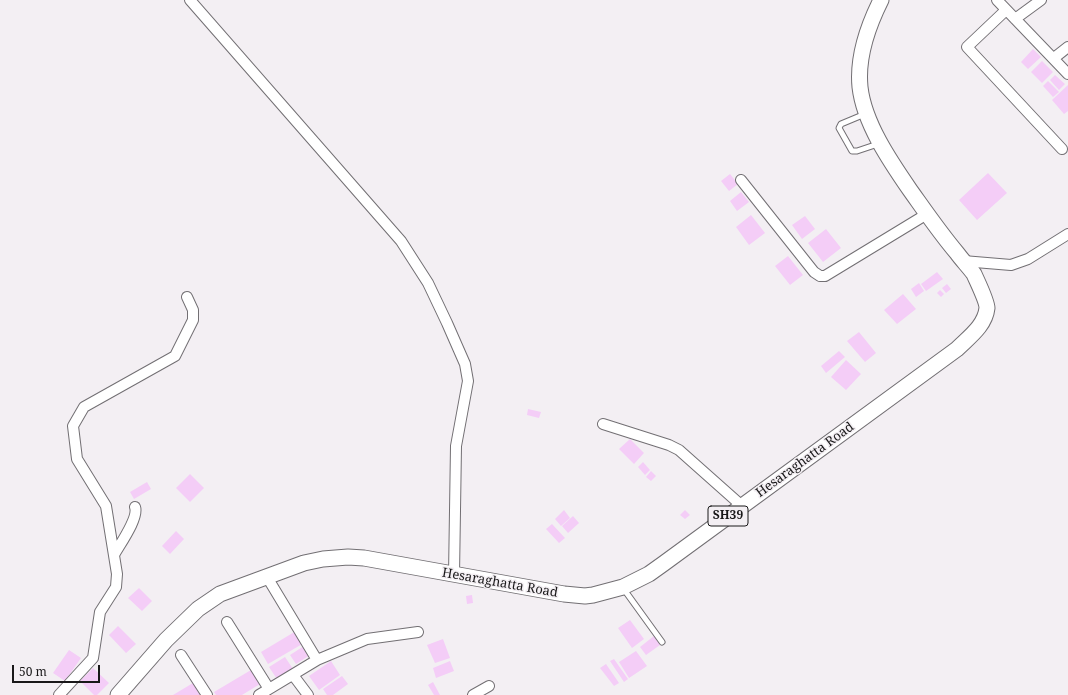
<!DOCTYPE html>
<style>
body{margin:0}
#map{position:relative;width:1068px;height:695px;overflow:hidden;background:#f3eff3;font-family:"Noto Serif",serif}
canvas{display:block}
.scale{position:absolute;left:12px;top:665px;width:88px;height:18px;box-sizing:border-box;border:2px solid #191819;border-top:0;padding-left:5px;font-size:12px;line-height:14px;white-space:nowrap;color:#191819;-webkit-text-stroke:3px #f3eff3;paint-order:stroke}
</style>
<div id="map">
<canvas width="1068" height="695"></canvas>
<div class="scale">50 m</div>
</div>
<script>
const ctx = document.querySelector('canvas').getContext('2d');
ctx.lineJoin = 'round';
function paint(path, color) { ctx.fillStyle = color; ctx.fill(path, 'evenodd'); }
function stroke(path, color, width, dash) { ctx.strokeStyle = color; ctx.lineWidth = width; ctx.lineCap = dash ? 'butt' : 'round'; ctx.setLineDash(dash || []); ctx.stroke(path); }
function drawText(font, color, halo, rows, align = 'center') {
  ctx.font = font + ' "Noto Serif",serif'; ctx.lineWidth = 3; ctx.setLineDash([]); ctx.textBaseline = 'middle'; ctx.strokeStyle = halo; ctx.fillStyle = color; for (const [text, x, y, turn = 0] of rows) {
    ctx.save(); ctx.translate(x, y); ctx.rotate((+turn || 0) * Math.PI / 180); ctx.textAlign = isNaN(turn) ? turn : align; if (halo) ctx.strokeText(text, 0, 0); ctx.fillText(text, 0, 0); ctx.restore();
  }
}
paint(new Path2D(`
 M 1033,49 L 1041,57 L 1028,69 L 1021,62 Z
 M 1042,61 L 1053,72 L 1042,83 L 1031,72 Z
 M 1055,75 L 1065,84 L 1059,90 L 1050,80 Z
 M 1048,81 L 1059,92 L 1053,97 L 1043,86 Z
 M 1068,85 L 1068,111 L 1064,114 L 1052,100 Z
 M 988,173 L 1007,193 L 977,220 L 959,200 Z
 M 730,174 L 738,184 L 729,191 L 721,181 Z
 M 741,192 L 749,202 L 737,211 L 730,201 Z
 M 751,215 L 765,233 L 749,245 L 736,227 Z
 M 805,216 L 815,229 L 802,239 L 792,225 Z
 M 826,229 L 841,248 L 823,262 L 808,243 Z
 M 788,256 L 803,275 L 790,285 L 775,266 Z
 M 937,272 L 943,279 L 926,291 L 921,284 Z
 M 919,283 L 924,291 L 916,297 L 911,289 Z
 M 947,284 L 951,289 L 946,293 L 942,288 Z
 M 940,290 L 944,294 L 941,297 L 937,293 Z
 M 903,294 L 916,309 L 897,324 L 884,310 Z
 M 859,332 L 876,353 L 865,362 L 847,341 Z
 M 839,351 L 845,357 L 826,373 L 821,366 Z
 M 846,360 L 861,374 L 846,390 L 831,377 Z
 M 528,409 L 541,412 L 539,418 L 527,415 Z
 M 630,439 L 644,453 L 634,464 L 619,449 Z
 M 643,462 L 650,470 L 645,475 L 638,467 Z
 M 651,471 L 656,476 L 651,481 L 646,477 Z
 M 190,474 L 204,488 L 190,502 L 176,488 Z
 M 147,482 L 151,489 L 134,499 L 130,492 Z
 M 564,510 L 570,518 L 561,526 L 555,519 Z
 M 685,510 L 690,515 L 685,519 L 680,515 Z
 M 573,516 L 579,523 L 568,533 L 562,526 Z
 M 552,524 L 565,538 L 559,543 L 546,529 Z
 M 176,531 L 184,539 L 170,554 L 162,546 Z
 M 139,588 L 152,601 L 142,611 L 128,598 Z
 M 472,595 L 473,603 L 467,604 L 466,596 Z
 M 630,620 L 644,639 L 632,648 L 618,628 Z
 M 118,626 L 136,644 L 126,653 L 109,635 Z
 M 296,631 L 304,643 L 268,664 L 261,652 Z
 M 654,636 L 660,645 L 646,655 L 640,647 Z
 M 443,639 L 450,658 L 435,663 L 427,645 Z
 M 304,646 L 310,655 L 296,664 L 290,655 Z
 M 69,650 L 81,658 L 65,681 L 53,673 Z
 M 636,651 L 647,666 L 629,678 L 619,662 Z
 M 285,657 L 293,669 L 277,679 L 269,667 Z
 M 614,659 L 628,679 L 624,682 L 610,661 Z
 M 331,661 L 340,675 L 319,690 L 309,676 Z
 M 450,661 L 454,671 L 436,678 L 433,668 Z
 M 606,664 L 619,683 L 614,686 L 600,668 Z
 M 93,668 L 109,683 L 97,695 L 94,695 L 80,681 Z
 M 251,670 L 260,684 L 242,695 L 216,695 L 214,692 Z
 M 342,676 L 348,684 L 333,695 L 327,695 L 323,689 Z
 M 433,682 L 440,695 L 434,695 L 428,685 Z
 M 193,683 L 200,695 L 173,695 Z`), '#f4cdf7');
const lane = new Path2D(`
 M 865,114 L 841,124 L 839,128 L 852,151 L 857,151 L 878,144
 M 623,588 L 662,642`);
const street = new Path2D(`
 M 190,0 L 401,241 L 428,283 L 447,323 L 465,364 L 468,381 L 456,446 L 454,575
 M 997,0 L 1068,74
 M 1006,10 L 967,47 L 1062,149
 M 1015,19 L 1041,0
 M 1054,58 L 1068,47
 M 741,180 L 814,272 L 820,276 L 825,276 L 927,214
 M 963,261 L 1011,265 L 1028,259 L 1068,234
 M 603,424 L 669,445 L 679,450 L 742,506
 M 114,555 C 120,544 139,518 135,507
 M 227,622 L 269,689
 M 181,655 L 207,695
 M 317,660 L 367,639 L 418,632
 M 293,675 L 308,695
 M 59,695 L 93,658 L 100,612 L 116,587 L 117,574 L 106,506 L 77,459 L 73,426 L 84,407 L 175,356 L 193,320 L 193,310 L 187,297
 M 259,695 L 317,660 L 267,577
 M 473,695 L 489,686`);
const primary = new Path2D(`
 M 118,695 L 166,640 L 198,609 L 220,594 L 304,563 L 323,559 L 348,557 L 364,558 L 564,594 L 585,596 L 593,595 L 623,587 L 649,574 L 663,564 L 957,349 C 969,337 985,326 987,308 C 987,301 977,281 974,274 C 969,267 962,260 957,253 C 940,233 925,211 910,190 C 890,161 864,123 860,87 C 857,57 868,26 881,0`);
stroke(lane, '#726f73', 7);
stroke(street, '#726f73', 12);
stroke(primary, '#726f73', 17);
stroke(lane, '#fff', 5);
stroke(street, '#fff', 10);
stroke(primary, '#fff', 15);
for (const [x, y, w] of [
 [728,516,40]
]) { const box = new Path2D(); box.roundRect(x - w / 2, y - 10, w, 20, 3); ctx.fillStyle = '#f3eff3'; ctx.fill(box); stroke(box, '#191819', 1); }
drawText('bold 12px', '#191819', null, [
 ["SH39",728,516]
]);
drawText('13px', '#191819', '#f3eff3', [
 ["Hesaraghatta Road",805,460,-36],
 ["Hesaraghatta Road",500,583,10]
]);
</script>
